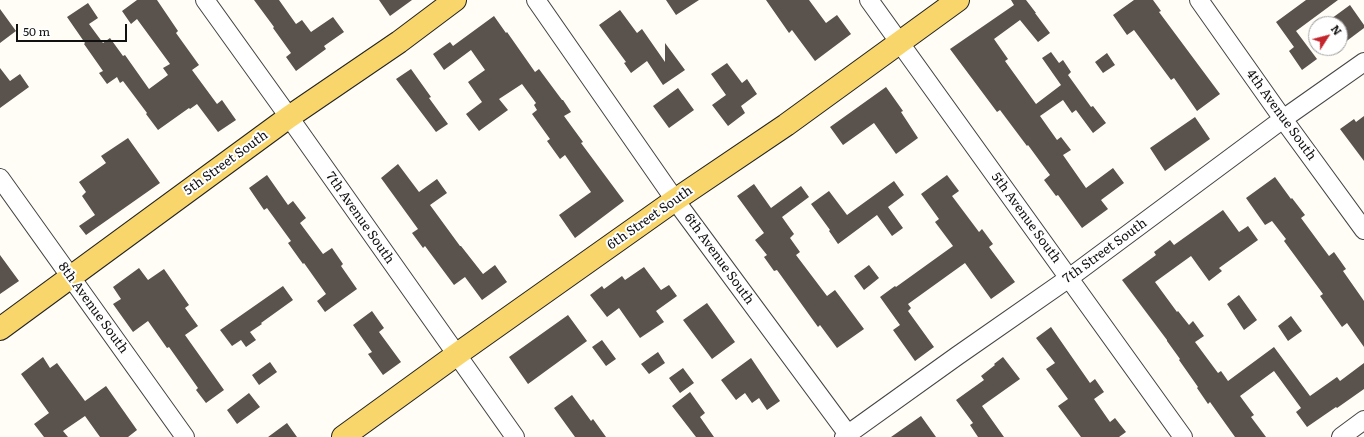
<!DOCTYPE html>
<style>
body{margin:0}
#map{position:relative;width:1364px;height:437px;overflow:hidden;background:#fffdf5;font-family:Literata,serif}
canvas{display:block}
.north{position:absolute;left:1308px;top:16px;width:40px;height:40px;box-sizing:border-box;background:#fff;border:1px solid #a0a0a0;border-radius:50%;rotate:54deg;font-size:11px;font-weight:700;line-height:16px;text-align:center;color:#111}
.north::after{content:'';display:block;margin:auto;width:14px;height:18px;background:#c4262e;clip-path:polygon(50% 0,100% 100%,50% 72%,0 100%)}
.scale{position:absolute;left:16px;top:24px;width:111px;height:18px;box-sizing:border-box;border:2px solid #111;border-top:0;padding-left:5px;font-size:12px;line-height:14px;white-space:nowrap;color:#111;-webkit-text-stroke:3px #fff;paint-order:stroke}
</style>
<div id="map">
<canvas width="1364" height="437"></canvas>
<div class="north">N</div>
<div class="scale">50 m</div>
</div>
<script>
const ctx = document.querySelector('canvas').getContext('2d');
ctx.lineJoin = 'round';
function paint(path, color) {
  ctx.fillStyle = color;
  ctx.fill(path, 'evenodd');
}
function poly(rows) {
  const path = new Path2D();
  for (const r of rows) {
    path.moveTo(r[0], r[1]);
    for (let i = 2; i < r.length; i += 2) path.lineTo(r[i], r[i + 1]);
  }
  return path;
}
function trace(path, color, width, dash) {
  ctx.strokeStyle = color;
  ctx.lineWidth = width;
  ctx.lineCap = dash ? 'butt' : 'round';
  ctx.setLineDash(dash || []);
  ctx.stroke(path);
}
function label(font, color, halo, rows, align = 'center') {
  ctx.font = font + ' Literata,serif';
  ctx.lineWidth = 4;
  ctx.setLineDash([]);
  ctx.textBaseline = 'middle';
  ctx.strokeStyle = halo;
  ctx.fillStyle = color;
  for (const [text, x, y, turn = 0] of rows) {
    ctx.save();
    ctx.translate(x, y);
    ctx.rotate((+turn || 0) * Math.PI / 180);
    ctx.textAlign = isNaN(turn) ? turn : align;
    if (halo) ctx.strokeText(text, 0, 0);
    ctx.fillText(text, 0, 0);
    ctx.restore();
  }
}
paint(poly([
 [137,0,157,0,178,31,176,33,199,65,192,70,217,104,222,100,236,120,218,132,197,104,190,109,189,108,158,130,146,114,147,113,123,81,120,83,117,77,107,84,99,73,103,71,84,44,85,43,67,17,88,3,98,18,89,24,103,43,110,38,123,56,125,55,149,89,168,75,163,68,170,64,137,19,131,24,122,11],
 [254,0,279,0,296,24,302,20,311,32,333,17,344,32,324,46,326,49,296,71,286,57,291,53,273,28,274,27],
 [379,0,412,0,390,16],
 [666,0,699,0,676,15],
 [766,0,809,0,826,23,837,15,851,34,815,61,792,30,789,33],
 [1011,0,1026,0,1036,13,1035,13,1050,33,1038,42,1020,20,994,39,1008,59,1005,61,1036,104,1061,85,1042,58,1051,52,1059,63,1063,60,1071,72,1068,75,1091,107,1093,106,1106,123,1093,133,1076,110,1072,113,1063,100,1040,116,1057,140,1061,137,1071,150,1063,155,1086,188,1113,168,1124,183,1101,200,1108,209,1082,228,1058,195,1056,196,1044,180,1050,175,1028,145,1027,146,1000,110,997,112,950,49,1014,5],
 [1134,0,1153,0,1161,11,1159,12,1220,94,1197,111,1174,78,1171,80,1134,30,1127,35,1113,15],
 [1306,0,1338,0,1296,31,1317,59,1302,70,1289,51,1294,47,1276,22],
 [1350,5,1364,25,1364,28,1340,46,1340,24,1324,24],
 [0,9,16,31,0,43],
 [620,10,637,33,642,29,665,62,665,43,685,70,663,85,647,61,631,73,624,63,626,62,599,25],
 [494,16,506,33,507,32,535,72,539,69,562,100,563,100,571,112,564,116,583,142,581,143,624,201,575,238,559,215,591,192,565,155,560,159,547,141,550,139,532,114,537,110,534,105,536,103,522,84,499,99,508,110,479,131,466,114,482,102,468,82,485,70,471,50,444,70,433,54,450,42,453,46],
 [1107,53,1115,65,1103,73,1095,62],
 [727,63,742,83,747,79,757,94,741,106,745,113,728,126,712,105,726,95,711,74],
 [0,68,10,81,20,74,29,87,0,108],
 [411,69,431,97,429,98,448,124,436,132,396,79],
 [886,87,903,111,901,112,918,138,896,154,874,123,843,145,830,127],
 [678,88,694,110,669,128,653,106],
 [1364,116,1364,161,1340,129,1354,119,1356,122],
 [1195,117,1210,139,1165,171,1150,148],
 [128,138,160,183,86,235,79,226,95,215,82,196,86,192,79,182,106,163,101,156],
 [398,164,419,192,437,179,447,193,430,205,460,246,461,246,483,274,495,265,507,282,482,300,465,277,454,285,425,246,423,248,412,233,418,229,381,178],
 [267,175,288,205,293,201,306,218,300,223,323,254,332,248,343,264,341,266,357,289,325,312,317,301,326,294,304,263,303,264,288,243,291,241,267,208,264,210,249,188],
 [947,175,959,191,952,196,979,232,982,229,993,244,989,247,1015,282,991,299,965,263,908,304,911,308,908,311,934,347,915,361,893,330,900,325,880,297,895,286,896,287,953,246,935,222,939,219,921,194],
 [1275,177,1291,199,1292,198,1305,215,1301,218,1329,256,1334,252,1346,269,1343,271,1364,301,1364,347,1347,323,1342,327,1320,296,1323,294,1284,241,1286,239,1272,221,1265,225,1246,198],
 [894,181,904,195,888,207,903,228,892,236,877,215,838,244,829,231,830,230,811,204,829,191,847,215],
 [754,184,771,208,801,186,809,197,782,217,794,234,790,238,800,252,796,255,827,296,835,290,864,329,837,348,820,325,818,327,777,270,774,271,764,257,767,255,755,240,764,233,737,196],
 [1223,210,1239,232,1248,226,1258,240,1219,268,1222,271,1209,281,1191,256,1155,282,1177,312,1178,311,1189,325,1193,321,1204,336,1195,342,1218,373,1221,371,1228,381,1274,347,1310,396,1337,377,1340,381,1364,363,1364,389,1337,408,1336,407,1307,427,1296,412,1301,408,1274,371,1240,396,1254,415,1251,417,1266,437,1235,437,1210,402,1208,404,1197,388,1198,387,1179,360,1180,359,1167,341,1167,340,1122,280,1156,255,1154,252,1170,240,1174,245],
 [0,255,19,281,0,294],
 [869,265,879,278,864,290,854,276],
 [644,267,661,290,669,285,677,296,656,311,664,322,640,338,619,308,607,317,590,295,602,286,604,289,622,276,625,280],
 [139,268,148,280,164,269,189,305,185,308,198,326,185,335,224,390,206,403,196,390,198,388,169,347,167,348,148,321,133,332,113,304,121,299,113,287],
 [283,286,293,300,261,323,262,324,250,332,256,340,246,347,241,340,232,346,220,330],
 [1239,295,1257,320,1244,330,1227,304],
 [707,303,735,342,712,359,683,320],
 [372,311,384,328,379,332,401,362,383,375,368,354,372,352,353,325],
 [568,315,587,341,528,384,509,357],
 [1291,316,1302,331,1288,341,1278,326],
 [1051,327,1090,383,1095,379,1104,392,1094,399,1110,422,1115,418,1126,432,1119,437,1081,437,1058,406,1068,399,1046,369,1055,363,1036,338],
 [602,340,616,359,606,366,592,347],
 [658,352,665,363,649,374,641,364],
 [43,357,50,368,57,363,85,401,106,386,137,430,128,437,100,437,85,416,63,431,68,437,44,437,34,424,49,413,21,374],
 [1003,357,1020,379,982,406,1004,437,978,437,970,425,973,423,956,400,984,380,981,376,995,365,994,364],
 [751,358,780,401,767,410,759,398,752,403,745,393,736,400,721,380],
 [270,362,277,372,259,385,252,375],
 [683,368,694,383,680,393,669,378],
 [690,392,705,413,700,417,714,437,696,437,672,406],
 [249,393,260,407,237,424,227,410],
 [572,395,591,421,593,419,606,437,575,437,554,408],
 [921,416,936,437,891,437],
 [287,423,297,437,268,437]
]), '#5a524d');
const minor = poly([
 [205,0,289,117,515,437],
 [536,0,675,200,850,437],
 [869,0,1183,437],
 [1199,0,1283,119,1364,230],
 [0,178,185,437],
 [844,437,957,356,1069,278,1283,119,1364,62],
 [1341,437,1364,420]
]);
const major = poly([
 [0,329,289,117,399,42,455,0],
 [343,437,456,355,675,200,786,125,958,0]
]);
trace(minor, '#444', 20);
trace(major, '#222', 24);
trace(minor, '#fff', 18);
trace(major, '#f9d66b', 22);
label('13px', '#111', '#fff', [
 ["4th Avenue South",1281,115,54],
 ["5th Street South",226,163,-36],
 ["7th Avenue South",360,218,55],
 ["6th Street South",650,218,-35],
 ["5th Avenue South",1026,218,54],
 ["7th Street South",1105,251,-36],
 ["6th Avenue South",719,259,54],
 ["8th Avenue South",93,308,54]
]);
</script>
